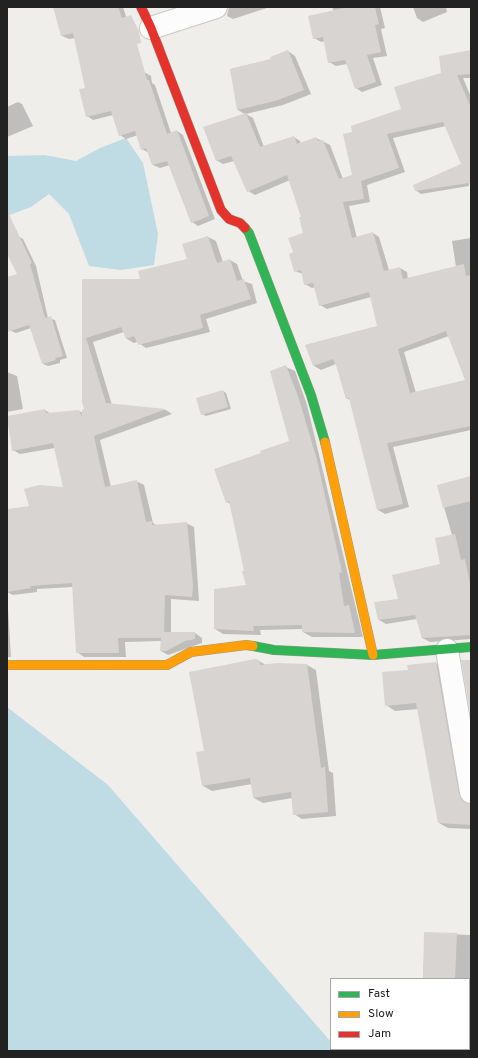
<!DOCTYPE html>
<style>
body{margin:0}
#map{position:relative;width:478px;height:1058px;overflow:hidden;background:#f0eeeb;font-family:Overpass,sans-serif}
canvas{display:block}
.frame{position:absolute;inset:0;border:8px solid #222;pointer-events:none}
.legend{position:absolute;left:330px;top:978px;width:140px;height:72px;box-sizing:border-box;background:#fff;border:1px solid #a7a7a7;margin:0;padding:5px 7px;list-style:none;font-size:12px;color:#222}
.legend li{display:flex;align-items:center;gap:8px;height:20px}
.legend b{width:20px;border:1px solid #a7a7a7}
</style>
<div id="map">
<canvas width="478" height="1058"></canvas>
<div class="frame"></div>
<ul class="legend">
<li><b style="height:5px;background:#30b455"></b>Fast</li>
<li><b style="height:5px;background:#ff9f0a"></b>Slow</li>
<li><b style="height:5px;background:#e5322d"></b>Jam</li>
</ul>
</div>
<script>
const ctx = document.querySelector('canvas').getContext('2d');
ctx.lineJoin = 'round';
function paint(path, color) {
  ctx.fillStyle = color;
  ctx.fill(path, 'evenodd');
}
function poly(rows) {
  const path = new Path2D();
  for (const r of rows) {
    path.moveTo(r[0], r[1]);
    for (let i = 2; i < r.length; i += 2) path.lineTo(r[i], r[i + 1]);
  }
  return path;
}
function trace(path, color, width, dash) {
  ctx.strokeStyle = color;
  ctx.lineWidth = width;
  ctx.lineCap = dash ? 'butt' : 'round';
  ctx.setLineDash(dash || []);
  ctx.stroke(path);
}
paint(poly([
 [126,138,143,163,158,234,154,265,121,270,89,266,69,214,49,194,31,207,7,216,7,156,45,155,76,161,100,148],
 [7,707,108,785,331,1042,331,1049,335,1049,336,1051,7,1051]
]), '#bfdbe3');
paint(poly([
 [54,7,123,7,144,72,151,76,152,83,155,85,171,133,177,131,183,135,215,219,198,226,192,222,170,165,160,168,153,165,149,153,142,149,138,135,126,139,120,135,113,115,93,120,87,116,86,88,75,38,69,39,62,36],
 [229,7,270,7,233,19,227,16],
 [332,7,380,7,385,28,381,29,387,56,373,58,382,85,362,92,356,88,347,64,336,66,329,62,325,41,321,42,314,38,334,11],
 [413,7,446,7,447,12,423,22,417,18],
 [288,51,295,56,311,94,283,105,246,114,253,118,264,147,294,137,300,141,301,144,316,138,330,145,343,179,353,176,354,133,402,110,471,52,471,78,463,78,471,97,471,179,468,177,469,186,421,194,415,190,463,167,446,126,393,138,405,172,367,185,370,202,349,206,357,238,373,233,379,237,389,270,400,268,407,272,408,279,456,267,452,241,471,238,471,430,393,447,409,507,385,514,378,510,350,400,346,398,336,364,321,370,314,366,306,345,378,326,371,297,327,309,320,305,315,287,312,288,305,284,303,274,295,271,294,253,304,234,302,217,290,180,255,195,248,191,234,161,223,164,216,160,246,115,238,110,231,69,272,59],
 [449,336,470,380,416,393,404,352],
 [18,102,22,104,33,126,7,137,7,107],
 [18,236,23,239,36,266,48,318,55,320,67,358,60,360,60,363,48,366,43,364,31,328,16,333,11,331,7,319,7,278,18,275,7,251,7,241],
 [208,237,216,241,223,262,230,260,237,264,243,281,252,284,257,303,206,319,210,332,146,348,137,342,134,343,127,339,124,332,93,342,112,405,166,410,172,414,100,440,111,487,136,481,144,485,153,523,157,526,186,523,194,527,199,601,171,599,171,633,195,633,202,638,202,643,168,655,161,651,161,641,125,642,126,657,84,657,77,652,73,587,37,589,37,592,13,595,7,592,11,657,7,657,7,510,31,507,65,488,55,448,20,454,13,450,7,417,45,410,51,414,79,411,83,413,85,410,83,280,142,280,188,259,184,245],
 [286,367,295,371,307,405,363,637,312,637,303,632,303,629,260,630,261,635,223,634,215,629,247,586,246,572,230,504,227,502,262,454,290,442],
 [7,372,17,376,23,409,7,412],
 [223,391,226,393,231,409,206,416,202,414],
 [471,477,471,639,430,642,422,638,417,619,386,624,379,620,399,600,442,565,452,535,438,486],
 [259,661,266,665,307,665,316,670,329,771,333,773,336,816,302,819,294,814,292,798,263,803,254,798,252,784,212,791,203,786,206,752],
 [436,663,446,669,468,800,471,806,471,829,448,828,439,823,418,709,395,711,386,705,409,671],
 [470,884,471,884,471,1006,469,1006,469,979,423,979,425,933,470,935]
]), '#0003');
paint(poly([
 [53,7,118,7,122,18,131,15,139,31,141,43,137,44,147,80,149,80,167,134,177,130,209,216,191,223,167,161,152,165,146,148,141,150,135,131,119,136,111,111,86,117,79,89,85,88,73,33,61,36],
 [348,7,375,7,379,24,375,25,381,52,367,55,376,82,355,89,345,60,328,63,323,37,313,39,308,16],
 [288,50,304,90,275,101,237,110,230,69,271,59,270,57],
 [471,50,471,74,457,75,471,108,471,187,469,183,415,191,413,185,461,164,443,122,387,134,399,168,361,181,364,199,343,202,352,238,373,232,384,271,400,267,403,279,464,264,466,276,471,275,471,426,387,443,403,504,377,510,349,398,346,399,337,368,333,359,313,366,305,345,377,326,369,292,319,306,313,283,304,285,301,270,294,272,289,254,293,252,288,238,303,233,299,217,301,217,287,175,247,192,231,156,216,161,203,127,246,113,260,147,294,136,297,144,316,137,318,141,323,140,339,179,352,175,343,134,352,132,351,126,401,109,394,87,441,73,439,56],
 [446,331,465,380,410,393,398,349],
 [7,210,32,263,30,264,45,318,51,316,63,356,55,358,56,360,42,364,29,325,7,332,7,277,17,274,7,254],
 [208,236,217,263,230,259,237,281,244,279,251,299,200,315,203,328,138,345,134,336,126,339,121,327,86,338,106,403,166,409,94,436,105,487,137,480,146,522,152,521,152,525,187,522,193,585,192,597,165,595,164,632,195,632,195,639,185,641,166,651,160,651,161,638,118,638,119,653,76,653,72,583,30,586,31,588,7,592,7,509,29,506,24,489,39,485,63,487,53,443,12,451,7,416,45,409,46,413,79,410,82,417,82,410,84,409,82,402,82,279,140,279,138,271,187,259,182,244],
 [286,365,299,399,317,460,342,572,339,573,344,606,349,605,355,633,302,632,302,625,253,626,254,631,214,629,214,589,246,585,242,571,244,571,229,501,226,503,214,469,261,453,260,451,289,441,270,371],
 [223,390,228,407,201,415,196,398],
 [471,476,471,501,443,508,437,485],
 [455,534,461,560,465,559,471,589,471,635,422,638,415,615,378,620,374,602,398,599,392,575,440,564,435,538],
 [255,659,259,660,260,665,277,663,307,664,321,768,325,767,328,812,293,815,291,792,253,798,250,778,202,786,196,752,204,751,189,672],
 [461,660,471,660,471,717],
 [436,662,459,794,462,800,470,804,471,825,438,823,416,703,385,706,382,672,408,670,407,665],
 [424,932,457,933,455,979,423,979]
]), '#d7d4d2');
const street = poly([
 [151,28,216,7],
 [447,650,471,792]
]);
const fast = poly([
 [245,228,249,233,311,395,325,442],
 [253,646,274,650,373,655,471,647]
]);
const slow = poly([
 [325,442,373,655],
 [7,665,167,665,191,652,246,645,253,646]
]);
const jam = poly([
 [141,7,151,28,221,210,229,219,240,223,245,228]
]);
trace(street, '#c9c8c7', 24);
trace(fast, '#999a82', 10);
trace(slow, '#999a82', 10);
trace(jam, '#999a82', 10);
trace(street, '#fdfcfc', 22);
trace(fast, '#30b455', 9);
trace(slow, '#ff9f0a', 9);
trace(jam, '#e5322d', 9);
</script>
